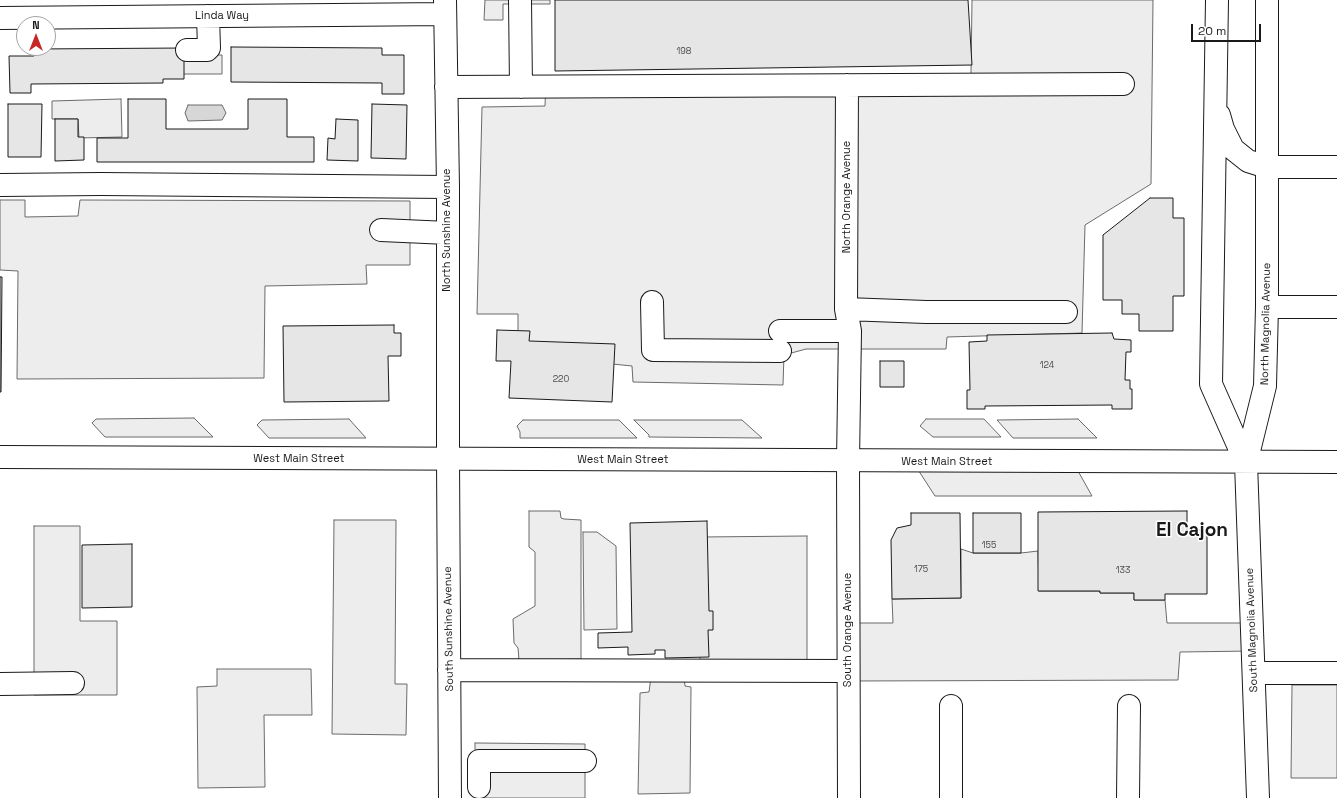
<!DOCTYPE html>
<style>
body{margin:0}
#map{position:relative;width:1337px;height:798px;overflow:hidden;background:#fff;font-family:"Space Grotesk",sans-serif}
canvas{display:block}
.north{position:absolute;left:16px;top:16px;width:40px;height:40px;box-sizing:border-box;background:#fff;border:1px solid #a3a3a3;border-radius:50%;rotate:0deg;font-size:11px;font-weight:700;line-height:16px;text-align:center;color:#1a1a1a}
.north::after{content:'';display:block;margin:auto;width:14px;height:18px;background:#c62828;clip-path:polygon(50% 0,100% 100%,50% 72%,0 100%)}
.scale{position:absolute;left:1191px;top:24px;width:70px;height:18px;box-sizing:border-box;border:2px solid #1a1a1a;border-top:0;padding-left:5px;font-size:12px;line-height:14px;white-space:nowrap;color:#1a1a1a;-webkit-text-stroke:3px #fff;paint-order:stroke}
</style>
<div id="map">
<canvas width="1337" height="798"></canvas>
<div class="north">N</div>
<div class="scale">20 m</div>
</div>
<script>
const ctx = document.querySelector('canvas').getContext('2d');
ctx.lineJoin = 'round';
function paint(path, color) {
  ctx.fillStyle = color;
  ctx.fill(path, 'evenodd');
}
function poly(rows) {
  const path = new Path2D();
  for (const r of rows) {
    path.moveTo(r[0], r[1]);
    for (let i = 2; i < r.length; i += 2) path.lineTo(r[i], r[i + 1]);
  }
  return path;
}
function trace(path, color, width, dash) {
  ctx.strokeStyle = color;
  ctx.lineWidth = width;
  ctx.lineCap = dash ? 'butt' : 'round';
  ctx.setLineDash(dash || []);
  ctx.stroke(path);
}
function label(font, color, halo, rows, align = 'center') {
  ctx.font = font + ' "Space Grotesk",sans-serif';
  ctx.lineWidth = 3;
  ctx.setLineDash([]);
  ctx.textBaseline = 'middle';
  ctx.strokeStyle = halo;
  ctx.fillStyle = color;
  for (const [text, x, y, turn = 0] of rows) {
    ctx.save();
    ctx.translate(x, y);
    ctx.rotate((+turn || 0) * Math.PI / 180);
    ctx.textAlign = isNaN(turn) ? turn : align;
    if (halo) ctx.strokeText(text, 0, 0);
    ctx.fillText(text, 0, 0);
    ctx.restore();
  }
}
const built = poly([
 [485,0,550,0,550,4,503,4,503,20,484,20,485,0],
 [972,0,1153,0,1151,184,1085,225,1082,333,947,337,946,349,806,349,784,355,783,385,633,382,632,366,603,363,518,343,518,314,477,314,482,107,545,106,546,78,971,74,972,0],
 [178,55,222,55,222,74,178,74,178,55],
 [121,99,122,137,79,138,78,119,52,119,52,101,121,99],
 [0,200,25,200,25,217,78,216,80,200,410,201,410,265,366,265,367,284,265,286,264,378,17,379,18,271,0,270,0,200],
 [194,418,213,437,105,437,92,423,96,419,194,418],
 [349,419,366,438,269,438,257,425,262,420,349,419],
 [926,419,984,419,1001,437,933,437,920,426,926,419],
 [1078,419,1097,438,1013,438,997,420,1078,419],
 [523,420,619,420,637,438,520,438,520,432,517,426,523,420],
 [634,420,742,420,762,438,649,437,649,435,634,420],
 [913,462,1073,462,1092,496,935,496,913,462],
 [529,511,560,511,561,518,564,519,581,520,581,659,519,660,518,648,514,643,513,619,535,606,535,552,529,547,529,511],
 [334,520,396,520,395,684,407,684,406,735,332,734,334,520],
 [34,526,80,526,80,621,117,621,117,695,34,695,34,526],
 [583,532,597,532,616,546,617,629,584,630,583,532],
 [807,536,807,661,700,661,700,537,807,536],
 [961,549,973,553,1021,553,1038,551,1039,591,1100,591,1100,593,1134,593,1134,600,1165,600,1167,623,1252,623,1253,651,1180,652,1178,680,849,681,848,623,893,623,892,599,961,598,961,549],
 [217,669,311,669,312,715,264,715,265,787,198,788,197,687,217,686,217,669],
 [651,677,684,677,685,686,691,687,690,793,638,794,640,693,649,692,651,677],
 [1292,685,1337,685,1337,778,1291,778,1292,685],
 [475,743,585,744,585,798,475,798,475,743]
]);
paint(built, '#ededed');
trace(built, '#6a6a6a', 1);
const water = poly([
 [188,105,222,105,226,113,222,120,188,121,185,113,188,105]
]);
paint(water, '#d7d7d7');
trace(water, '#6a6a6a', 1);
const building = poly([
 [555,0,968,0,972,65,555,71,555,0],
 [231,47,382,48,382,55,404,55,404,94,382,94,382,83,231,82,231,47],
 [184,48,184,79,163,79,163,83,31,84,31,93,10,93,9,56,34,56,34,49,184,48],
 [128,99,166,99,166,129,248,129,248,99,287,99,287,137,314,137,314,162,97,162,97,138,128,138,128,99],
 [8,104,42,104,41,157,8,157,8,104],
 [372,104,407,105,406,159,371,158,372,104],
 [55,119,78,119,78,137,84,137,84,160,55,161,55,119],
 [336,119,358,120,358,161,327,160,328,138,335,139,336,119],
 [1150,198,1173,198,1173,218,1184,218,1184,296,1173,296,1173,331,1139,331,1139,314,1122,314,1122,300,1103,300,1103,235,1150,198],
 [0,277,2,277,1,392,0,392,0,277],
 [394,325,394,333,401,333,401,356,388,356,389,401,284,402,283,326,394,325],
 [497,330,530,331,529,341,615,344,612,402,509,398,511,361,496,361,497,330],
 [1112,333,1114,339,1131,340,1131,352,1126,352,1125,380,1130,380,1130,389,1132,389,1132,409,1112,409,1112,405,985,406,985,409,967,409,967,390,970,390,969,342,987,341,987,335,1112,333],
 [880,361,904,361,904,387,880,387,880,361],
 [1187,511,1187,530,1207,530,1207,594,1165,594,1165,600,1134,600,1134,593,1100,593,1100,591,1038,591,1038,512,1187,511],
 [911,513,960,513,961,598,892,599,891,540,897,528,911,525,911,513],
 [973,513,1021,513,1021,553,973,553,973,513],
 [707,521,709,611,713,611,713,630,708,630,709,657,665,658,665,650,655,650,655,654,628,655,628,647,598,648,598,633,632,632,630,523,707,521],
 [132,544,132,607,82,608,82,545,132,544]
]);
paint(building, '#e6e6e6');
trace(building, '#1a1a1a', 1);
const minor = poly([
 [445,0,448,187,448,459,450,798],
 [520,0,521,87],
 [0,18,445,14],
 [187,50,207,50,209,48,208,16],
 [847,85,846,309,850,331,848,461,849,798],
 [446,87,1123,84],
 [1267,167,1337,167],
 [0,185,101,184,448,187],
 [381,230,448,233],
 [652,302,653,350,780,351],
 [1267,307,1337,307],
 [846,309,926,312,1066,312],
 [780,331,850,331],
 [449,670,848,671],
 [1254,673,1337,673],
 [0,684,73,683],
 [951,706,951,798],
 [479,787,479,761,585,761],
 [1128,798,1129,706]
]);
const major = poly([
 [1217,0,1211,384,1246,463],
 [1219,115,1223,129,1233,149,1248,161,1267,167],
 [0,457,1337,462],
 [1258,798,1246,463,1265,386,1267,307,1267,0]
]);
trace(minor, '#1a1a1a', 24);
trace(major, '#1a1a1a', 24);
trace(minor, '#fff', 22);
trace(major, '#fff', 22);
label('9px', '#4d4d4d', null, [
 ["198",684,52],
 ["124",1047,366],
 ["220",561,380],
 ["155",989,546],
 ["175",921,570],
 ["133",1123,571]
]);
label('11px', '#1a1a1a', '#fff', [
 ["Linda Way",222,16],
 ["North Orange Avenue",847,197,-90],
 ["North Sunshine Avenue",447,230,-90],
 ["North Magnolia Avenue",1266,324,-89],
 ["West Main Street",299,459],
 ["West Main Street",623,460],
 ["West Main Street",947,462],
 ["South Sunshine Avenue",449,629,-91],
 ["South Orange Avenue",848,630,-90],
 ["South Magnolia Avenue",1252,630,-92]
]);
label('bold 19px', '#1a1a1a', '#fff', [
 ["El Cajon",1192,531]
]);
</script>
